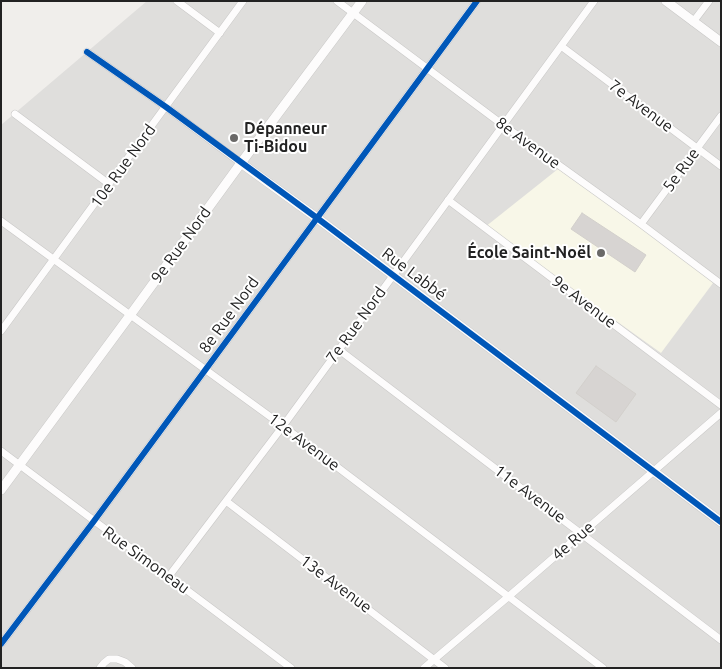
<!DOCTYPE html>
<meta charset="utf-8">
<style>
body{margin:0}
#map{position:relative;width:722px;height:669px;overflow:hidden;background:#f0eeeb;font-family:Ubuntu,sans-serif}
canvas{display:block}
.frame{position:absolute;inset:0;border:2px solid #222;pointer-events:none}
</style>
<div id="map">
<canvas width="722" height="669"></canvas>
<div class="frame"></div>
</div>
<script>
const ctx = document.querySelector('canvas').getContext('2d');
ctx.lineJoin = 'round';
function paint(path, color) {
  ctx.fillStyle = color;
  ctx.fill(path, 'evenodd');
}
function poly(rows) {
  const path = new Path2D();
  for (const r of rows) {
    path.moveTo(r[0], r[1]);
    for (let i = 2; i < r.length; i += 2) path.lineTo(r[i], r[i + 1]);
  }
  return path;
}
function trace(path, color, width, dash) {
  ctx.strokeStyle = color;
  ctx.lineWidth = width;
  ctx.lineCap = dash ? 'butt' : 'round';
  ctx.setLineDash(dash || []);
  ctx.stroke(path);
}
function label(font, color, halo, rows, align = 'center') {
  ctx.font = font + ' Ubuntu,sans-serif';
  ctx.lineWidth = 4;
  ctx.setLineDash([]);
  ctx.textBaseline = 'middle';
  ctx.strokeStyle = halo;
  ctx.fillStyle = color;
  for (const [text, x, y, turn = 0] of rows) {
    ctx.save();
    ctx.translate(x, y);
    ctx.rotate((+turn || 0) * Math.PI / 180);
    ctx.textAlign = isNaN(turn) ? turn : align;
    if (halo) ctx.strokeText(text, 0, 0);
    ctx.fillText(text, 0, 0);
    ctx.restore();
  }
}
paint(poly([
 [147,1,721,1,721,668,1,668,1,125]
]), '#dfdedc');
paint(poly([
 [563,165,716,279,661,353,485,227]
]), '#f8f7e8');
const building = poly([
 [582,213,646,255,635,272,571,229,582,213],
 [596,366,636,394,616,422,576,393,596,366]
]);
paint(building, '#d7d4d2');
trace(building, '#d3d0cc', 1);
const minor = poly([
 [177,1,220,33],
 [337,1,503,125,641,224,721,284],
 [693,22,709,1],
 [561,46,721,166],
 [87,52,166,107,241,163],
 [15,114,109,184],
 [448,200,721,405],
 [1,221,283,426,603,668],
 [641,224,721,116],
 [1,331,243,1],
 [338,349,721,640],
 [1,451,291,668],
 [226,501,445,668],
 [169,576,283,426,594,1],
 [1,644,94,521,477,1],
 [100,668,104,663,109,659,117,659,125,662,132,668],
 [424,668,508,597,721,413]
]);
const tertiary = poly([
 [666,1,721,42],
 [241,163,317,218,721,522],
 [1,490,131,314,241,163,362,1]
]);
trace(minor, '#c9c8c7', 8);
trace(tertiary, '#c9c8c7', 10);
trace(minor, '#fdfcfc', 7);
trace(tertiary, '#fdfcfc', 9);
trace(poly([
 [87,52,166,107,317,218,721,522],
 [1,644,94,521,477,1]
]), '#0057b8', 6);
for (const [x, y, r, color] of [
 [234,138,5,"#6a6968"],
 [601,253,5,"#6a6968"]
]) {
  const dot = new Path2D();
  dot.arc(x, y, r, 0, 2 * Math.PI);
  ctx.fillStyle = color;
  ctx.fill(dot);
  trace(dot, '#fff', 2);
}
label('16px', '#222', '#fff', [
 ["7e Avenue",641,106,37],
 ["8e Avenue",528,143,36],
 ["10e Rue Nord",123,166,-54],
 ["5e Rue",681,170,-54],
 ["9e Rue Nord",181,245,-54],
 ["Rue Labbé",414,274,37],
 ["9e Avenue",584,302,37],
 ["8e Rue Nord",229,315,-54],
 ["7e Rue Nord",356,325,-54],
 ["12e Avenue",304,442,37],
 ["11e Avenue",530,494,37],
 ["4e Rue",573,541,-41],
 ["Rue Simoneau",146,560,36],
 ["13e Avenue",336,584,37]
]);
label('bold 16px', '#222', '#fff', [
 ["Dépanneur",244,129],
 ["Ti-Bidou",244,147],
 ["École Saint-Noël",591,253,"right"]
], 'left');
</script>
